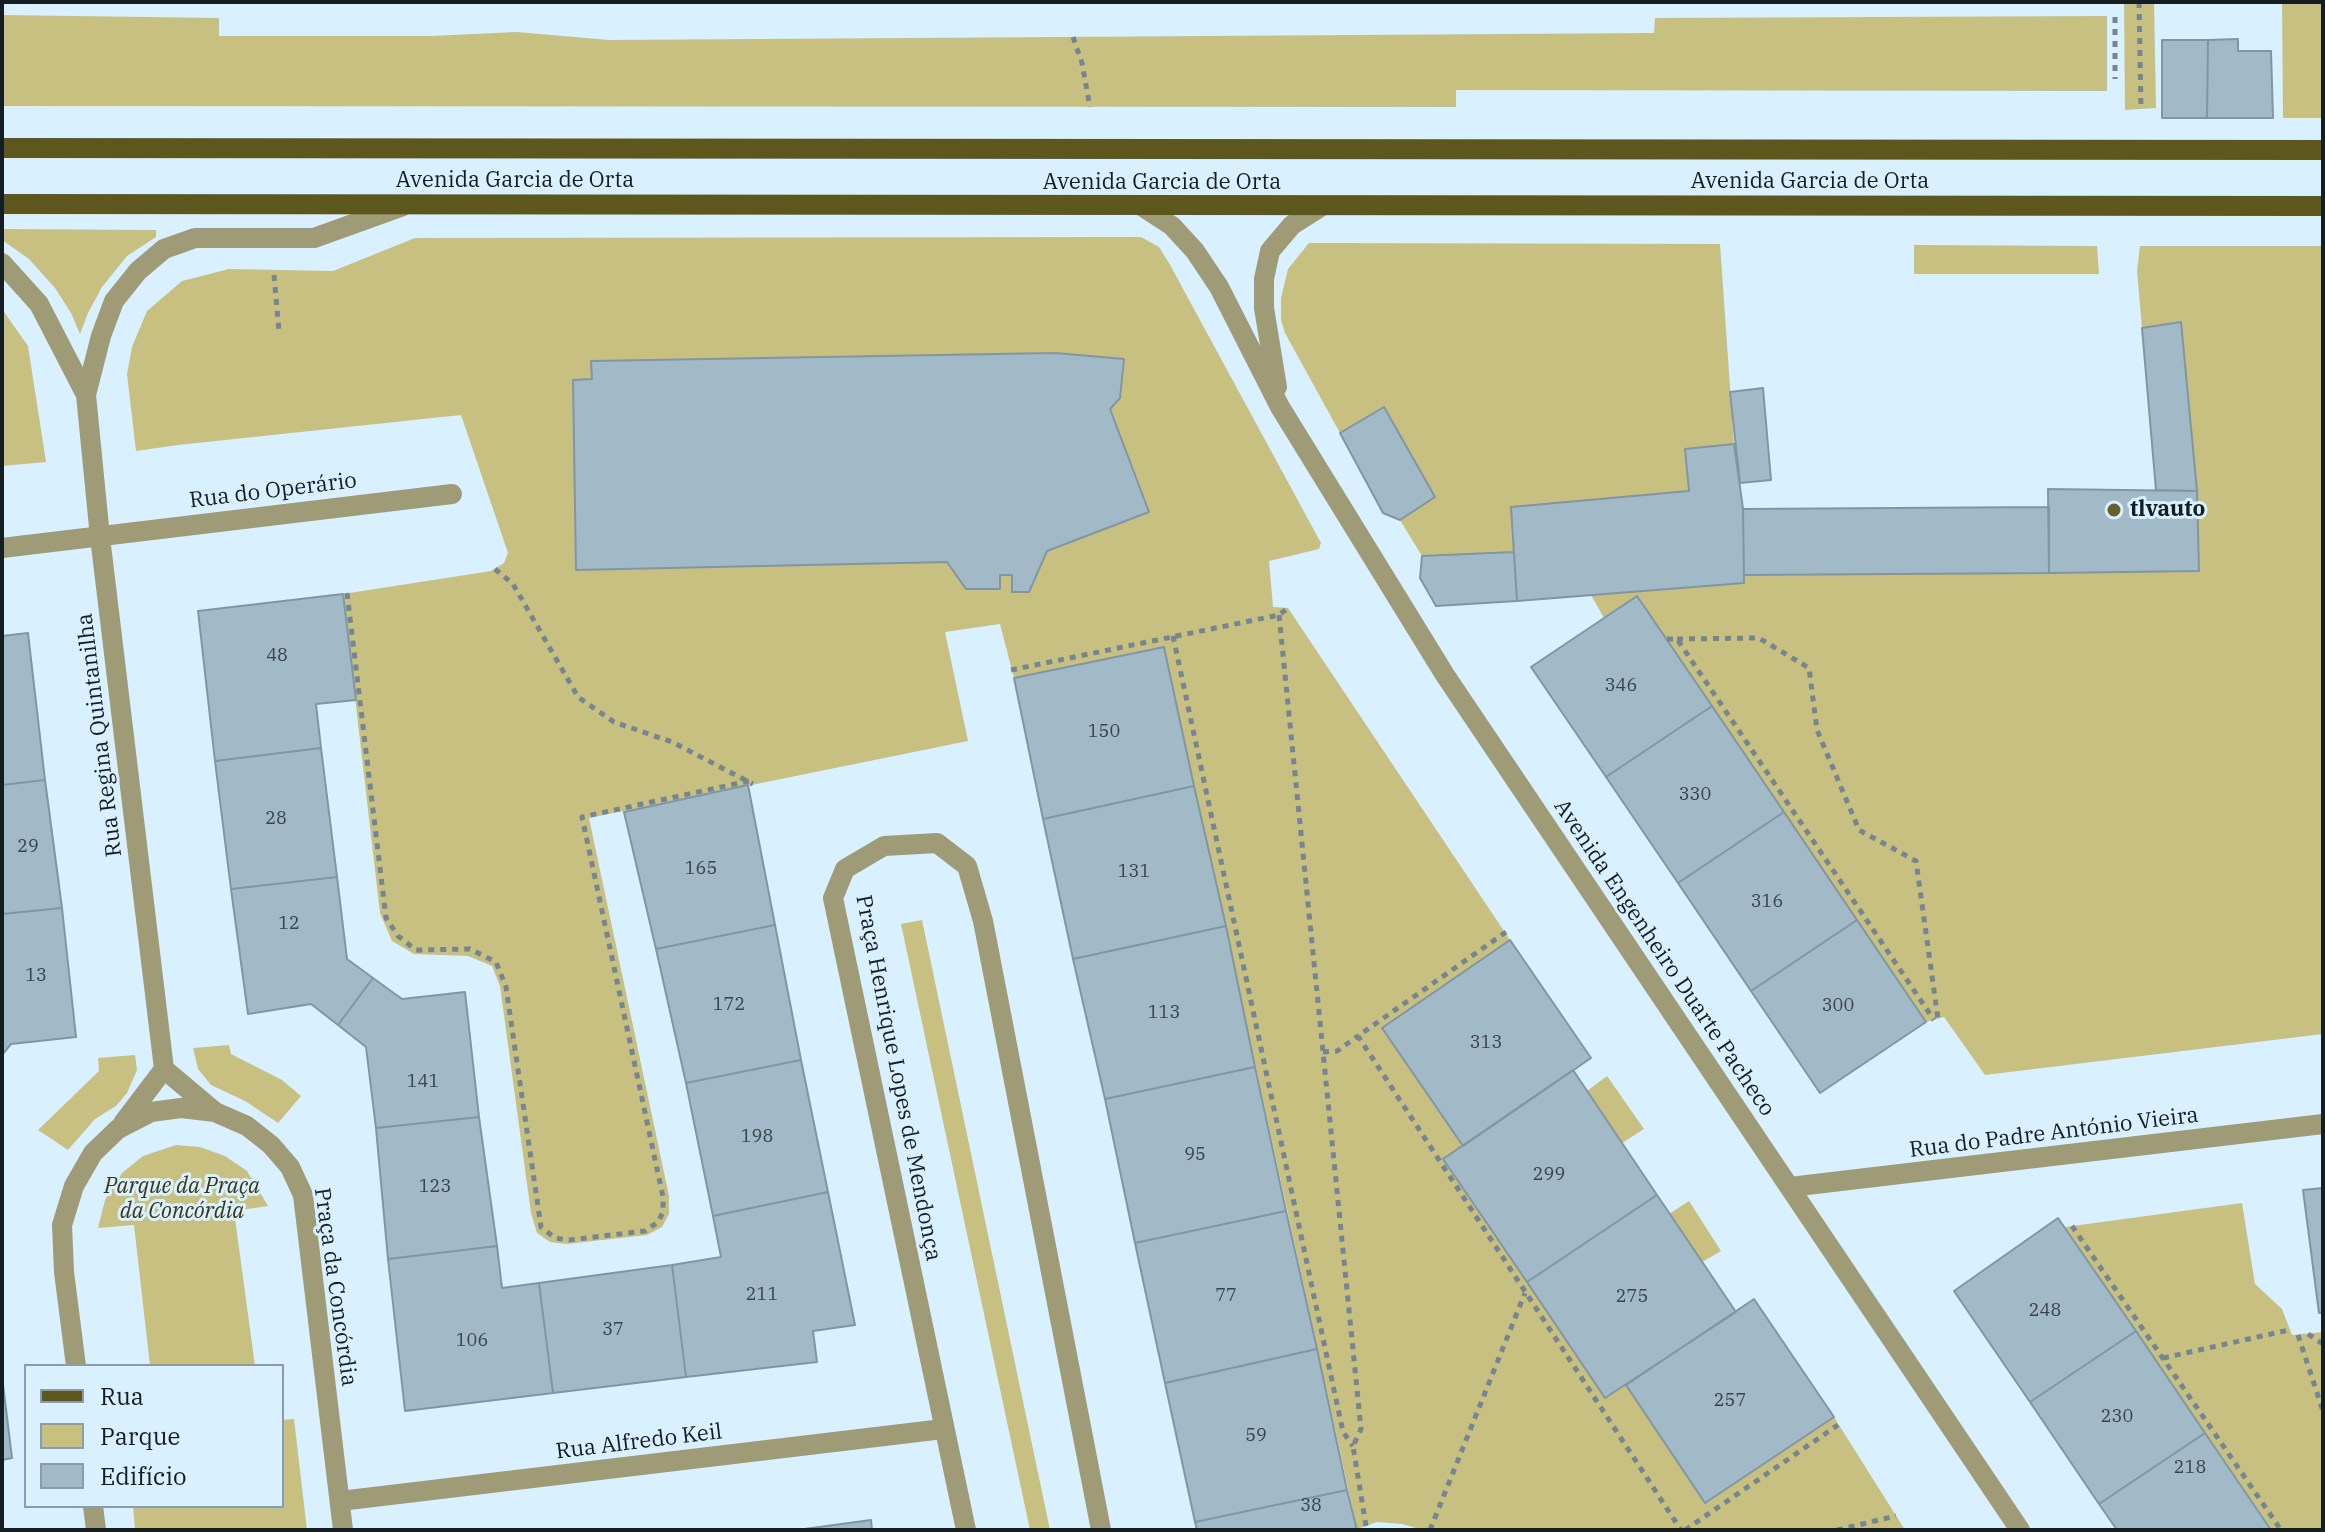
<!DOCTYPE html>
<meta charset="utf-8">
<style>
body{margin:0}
#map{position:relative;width:2325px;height:1532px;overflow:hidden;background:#d8f0ff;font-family:"IBM Plex Serif",serif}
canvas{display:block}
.frame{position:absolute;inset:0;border:4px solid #141d22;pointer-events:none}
.legend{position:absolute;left:24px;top:1364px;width:260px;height:144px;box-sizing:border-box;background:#d8f0ff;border:2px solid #8a9ca7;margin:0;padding:10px 14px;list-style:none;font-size:24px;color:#141d22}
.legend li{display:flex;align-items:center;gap:16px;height:40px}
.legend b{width:40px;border:2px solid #8a9ca7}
</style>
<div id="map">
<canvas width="2325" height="1532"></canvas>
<div class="frame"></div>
<ul class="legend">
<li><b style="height:10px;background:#5e571d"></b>Rua</li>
<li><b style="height:22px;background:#c8c081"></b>Parque</li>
<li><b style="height:22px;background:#a2b9c7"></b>Edifício</li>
</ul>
</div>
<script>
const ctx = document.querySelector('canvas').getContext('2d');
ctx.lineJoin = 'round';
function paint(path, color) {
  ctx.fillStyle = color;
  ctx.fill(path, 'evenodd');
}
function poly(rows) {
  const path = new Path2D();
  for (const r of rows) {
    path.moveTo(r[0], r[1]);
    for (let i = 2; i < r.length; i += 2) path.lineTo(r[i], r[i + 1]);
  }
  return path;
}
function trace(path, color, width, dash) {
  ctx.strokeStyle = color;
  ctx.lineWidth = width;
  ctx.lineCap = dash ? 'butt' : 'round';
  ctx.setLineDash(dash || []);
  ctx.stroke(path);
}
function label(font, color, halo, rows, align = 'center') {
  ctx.font = font + ' "IBM Plex Serif",serif';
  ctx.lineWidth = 6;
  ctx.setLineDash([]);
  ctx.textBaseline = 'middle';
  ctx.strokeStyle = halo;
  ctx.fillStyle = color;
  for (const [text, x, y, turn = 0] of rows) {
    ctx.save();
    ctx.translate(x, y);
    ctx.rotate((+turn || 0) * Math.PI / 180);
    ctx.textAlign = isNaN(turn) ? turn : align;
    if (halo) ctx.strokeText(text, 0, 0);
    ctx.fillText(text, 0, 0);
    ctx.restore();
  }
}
paint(poly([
 [2124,2,2154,2,2156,108,2125,110],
 [2282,2,2323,2,2323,118,2283,118],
 [2,15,219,18,219,36,431,36,517,32,609,40,1654,33,1655,18,2107,16,2107,91,1456,90,1456,107,2,106],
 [2,229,156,230,156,237,127,256,102,287,88,313,80,334,71,313,55,288,29,259,2,240],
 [1141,237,1159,247,1169,263,1321,543,1319,549,1269,561,1273,607,1288,608,1510,940,1382,1028,1463,1146,1527,1282,1605,1398,1626,1385,1705,1503,1834,1417,1905,1530,1423,1530,1402,1524,1377,1522,1357,1529,1164,647,1014,678,1000,624,945,632,968,741,589,818,669,1196,669,1214,662,1227,647,1235,567,1244,550,1242,537,1233,531,1213,500,986,492,966,468,956,414,954,392,941,380,913,343,594,491,571,504,563,508,553,461,415,178,445,136,451,127,374,132,347,147,311,182,281,229,269,333,271,415,238],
 [1055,353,1124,360,1120,398,1110,409,1149,512,1047,551,1028,592,1012,592,1012,575,1000,575,999,589,966,589,947,562,577,570,573,380,592,379,592,361],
 [1309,243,1720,244,1734,444,1685,449,1689,491,1511,508,1514,552,1422,556,1400,520,1383,408,1340,433,1285,333,1281,320,1281,298,1288,269],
 [1914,245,2097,246,2099,274,1914,274],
 [2140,246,2323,246,2323,1034,1985,1075,1944,1017,1926,1022,1637,596,1604,618,1591,595,1743,583,1744,575,2198,571,2197,491,2181,323,2142,328,2137,271],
 [2,309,28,346,46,462,2,466],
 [922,920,1050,1530,1030,1530,901,924],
 [229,1045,231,1054,282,1080,301,1096,278,1123,245,1101,211,1085,198,1069,193,1048],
 [135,1055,137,1070,127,1093,116,1106,95,1119,68,1150,38,1130,99,1071,98,1058],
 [1607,1076,1644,1129,1622,1143,1587,1091],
 [176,1145,200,1147,225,1156,247,1171,268,1206,234,1211,255,1366,150,1366,134,1225,98,1228,105,1200,122,1173,143,1156],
 [1689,1201,1721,1251,1702,1262,1669,1214],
 [2242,1203,2255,1284,2282,1309,2292,1335,2323,1332,2323,1530,2272,1530,2065,1227],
 [294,1419,307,1530,135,1530,133,1506,282,1506,282,1420]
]), '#c8c081');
const building = poly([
 [2238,39,2238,51,2271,51,2273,118,2207,118,2208,40,2238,39],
 [2162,40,2208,40,2207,118,2162,118,2162,40],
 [2181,322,2197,491,2156,490,2142,328,2181,322],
 [1055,353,1124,359,1120,398,1110,409,1149,512,1047,551,1029,592,1012,592,1012,575,1000,575,1000,589,966,589,947,562,576,570,573,380,592,379,591,361,1055,353],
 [1763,388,1771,480,1740,483,1730,392,1763,388],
 [1384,407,1435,497,1400,520,1383,513,1340,433,1384,407],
 [1734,444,1743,509,1744,583,1517,601,1511,507,1689,491,1685,449,1734,444],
 [2048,489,2197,491,2199,571,2049,573,2048,489],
 [2049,507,2049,573,1744,575,1743,509,2049,507],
 [1514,552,1517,601,1436,606,1420,578,1422,556,1514,552],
 [343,594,356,700,316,704,321,748,215,761,198,611,343,594],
 [1637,596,1712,706,1606,777,1531,667,1637,596],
 [28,633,45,780,2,785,2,636,28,633],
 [1164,647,1194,786,1043,819,1014,678,1164,647],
 [1712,706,1784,812,1678,883,1606,777,1712,706],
 [321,748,337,877,231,889,215,761,321,748],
 [45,780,62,908,2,914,2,785,45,780],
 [748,785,775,925,656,949,624,812,748,785],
 [1194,786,1226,926,1073,959,1043,819,1194,786],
 [1784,812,1857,920,1751,991,1678,883,1784,812],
 [337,877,347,959,373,978,338,1025,311,1004,248,1014,231,889,337,877],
 [62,908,76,1037,11,1044,2,1055,2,914,62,908],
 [1857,920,1926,1022,1820,1093,1751,991,1857,920],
 [775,925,801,1060,686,1083,656,949,775,925],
 [1226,926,1255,1067,1105,1099,1073,959,1226,926],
 [1510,940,1591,1058,1463,1146,1382,1028,1510,940],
 [373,978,402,999,465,992,479,1117,376,1128,366,1047,338,1025,373,978],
 [801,1060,828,1192,713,1216,686,1083,801,1060],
 [1255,1067,1286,1211,1135,1243,1105,1099,1255,1067],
 [1573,1070,1657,1195,1527,1282,1443,1159,1573,1070],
 [479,1117,497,1246,388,1259,376,1128,479,1117],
 [2323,1188,2323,1312,2319,1313,2303,1190,2323,1188],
 [828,1192,855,1325,813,1331,817,1362,686,1377,672,1265,721,1257,713,1216,828,1192],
 [1657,1195,1736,1312,1605,1398,1527,1282,1657,1195],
 [1286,1211,1317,1349,1165,1383,1135,1243,1286,1211],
 [2058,1218,2136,1331,2030,1402,1954,1291,2058,1218],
 [497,1246,502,1288,539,1283,553,1393,405,1411,388,1259,497,1246],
 [672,1265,686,1377,553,1393,539,1283,672,1265],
 [1754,1299,1834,1417,1705,1503,1626,1385,1754,1299],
 [2136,1331,2205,1433,2099,1504,2030,1402,2136,1331],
 [1317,1349,1347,1490,1195,1522,1165,1383,1317,1349],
 [2,1376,12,1458,2,1460,2,1376],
 [2205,1433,2271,1530,2117,1530,2099,1504,2205,1433],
 [1347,1490,1357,1530,1197,1530,1195,1522,1347,1490],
 [871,1520,872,1530,797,1530,871,1520]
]);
paint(building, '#a2b9c7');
trace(building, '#8096a3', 2);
trace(poly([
 [2139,2,2141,109],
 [2115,17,2115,79],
 [1073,37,1082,63,1090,107],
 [274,275,279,331],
 [495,569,513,584,578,697,614,722,672,742,753,784],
 [347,593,386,918,398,936,416,950,470,949,496,962,506,987,541,1227,555,1238,569,1240,645,1231,658,1222,663,1212,663,1197,582,817,749,781],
 [1279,615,1361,1429,1353,1446,1366,1526],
 [1173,636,1343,1432,1353,1446],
 [1667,639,1677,639,1934,1020],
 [1677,639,1759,638,1809,668,1817,730,1859,830,1916,861,1938,1019],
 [1011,670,1279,615,1288,608],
 [1506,932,1358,1036,1681,1530],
 [1323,1052,1337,1051,1358,1036],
 [2072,1226,2281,1530],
 [2308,1334,2323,1344],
 [2298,1335,2323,1411],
 [2163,1358,2289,1330],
 [1430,1530,1525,1293],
 [1685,1530,1838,1425],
 [1837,1530,1896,1516]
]), '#758690', 5, [6, 6]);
trace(poly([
 [1143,207,1172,226,1195,251,1219,287,1280,407,1445,675,2020,1530],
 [2,263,39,304,86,395],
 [1277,387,1264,308,1264,279,1270,251,1292,225,1322,206],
 [2,548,452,494],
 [215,1112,164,1069,100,537,86,395,101,336,114,301,138,271,164,249,195,238,314,238,403,206],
 [123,1123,164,1069],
 [1790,1187,2323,1124],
 [76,1366,64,1272,62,1225,74,1186,93,1153,118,1129,151,1112,181,1108,215,1112,247,1126,271,1145,290,1167,303,1195,343,1530],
 [340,1501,943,1429],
 [93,1506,96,1530],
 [966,1530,833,898,845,869,884,846,937,843,967,866,983,921,1101,1530]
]), '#9f9b76', 20);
trace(poly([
 [2,148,2323,150],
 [2,204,2323,206]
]), '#5e571d', 20);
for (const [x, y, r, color] of [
 [2114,510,8,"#66602c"]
]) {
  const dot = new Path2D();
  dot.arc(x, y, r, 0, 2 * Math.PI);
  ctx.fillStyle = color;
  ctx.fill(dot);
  trace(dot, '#d8f0ff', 3);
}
label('18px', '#38444b', null, [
 ["48",277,656],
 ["346",1621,686],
 ["150",1104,732],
 ["330",1695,795],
 ["28",276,819],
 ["29",28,847],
 ["165",701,869],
 ["131",1134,872],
 ["316",1767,902],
 ["12",289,924],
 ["13",36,976],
 ["172",729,1005],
 ["300",1838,1006],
 ["113",1164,1013],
 ["313",1486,1043],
 ["141",423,1082],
 ["198",757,1137],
 ["95",1195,1155],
 ["299",1549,1175],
 ["123",435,1187],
 ["211",762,1295],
 ["77",1226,1296],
 ["275",1632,1297],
 ["248",2045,1311],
 ["37",613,1330],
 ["106",472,1341],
 ["257",1730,1401],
 ["230",2117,1417],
 ["59",1256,1436],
 ["218",2190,1468],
 ["38",1311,1506]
]);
label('22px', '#141d22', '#d8f0ff', [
 ["Avenida Garcia de Orta",515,181],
 ["Avenida Garcia de Orta",1810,182],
 ["Avenida Garcia de Orta",1162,183],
 ["Rua do Operário",273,491,-7],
 ["Rua Regina Quintanilha",100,735,-97],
 ["Avenida Engenheiro Duarte Pacheco",1664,958,56],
 ["Praça Henrique Lopes de Mendonça",898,1078,79],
 ["Rua do Padre António Vieira",2054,1133,-7],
 ["Praça da Concórdia",335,1287,82],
 ["Rua Alfredo Keil",639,1442,-7]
]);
label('bold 22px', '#141d22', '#d8f0ff', [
 ["tlvauto",2130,510]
], 'left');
label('italic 22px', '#3c3710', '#d8f0ff', [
 ["Parque da Praça",182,1187],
 ["da Concórdia",182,1212]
]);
</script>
